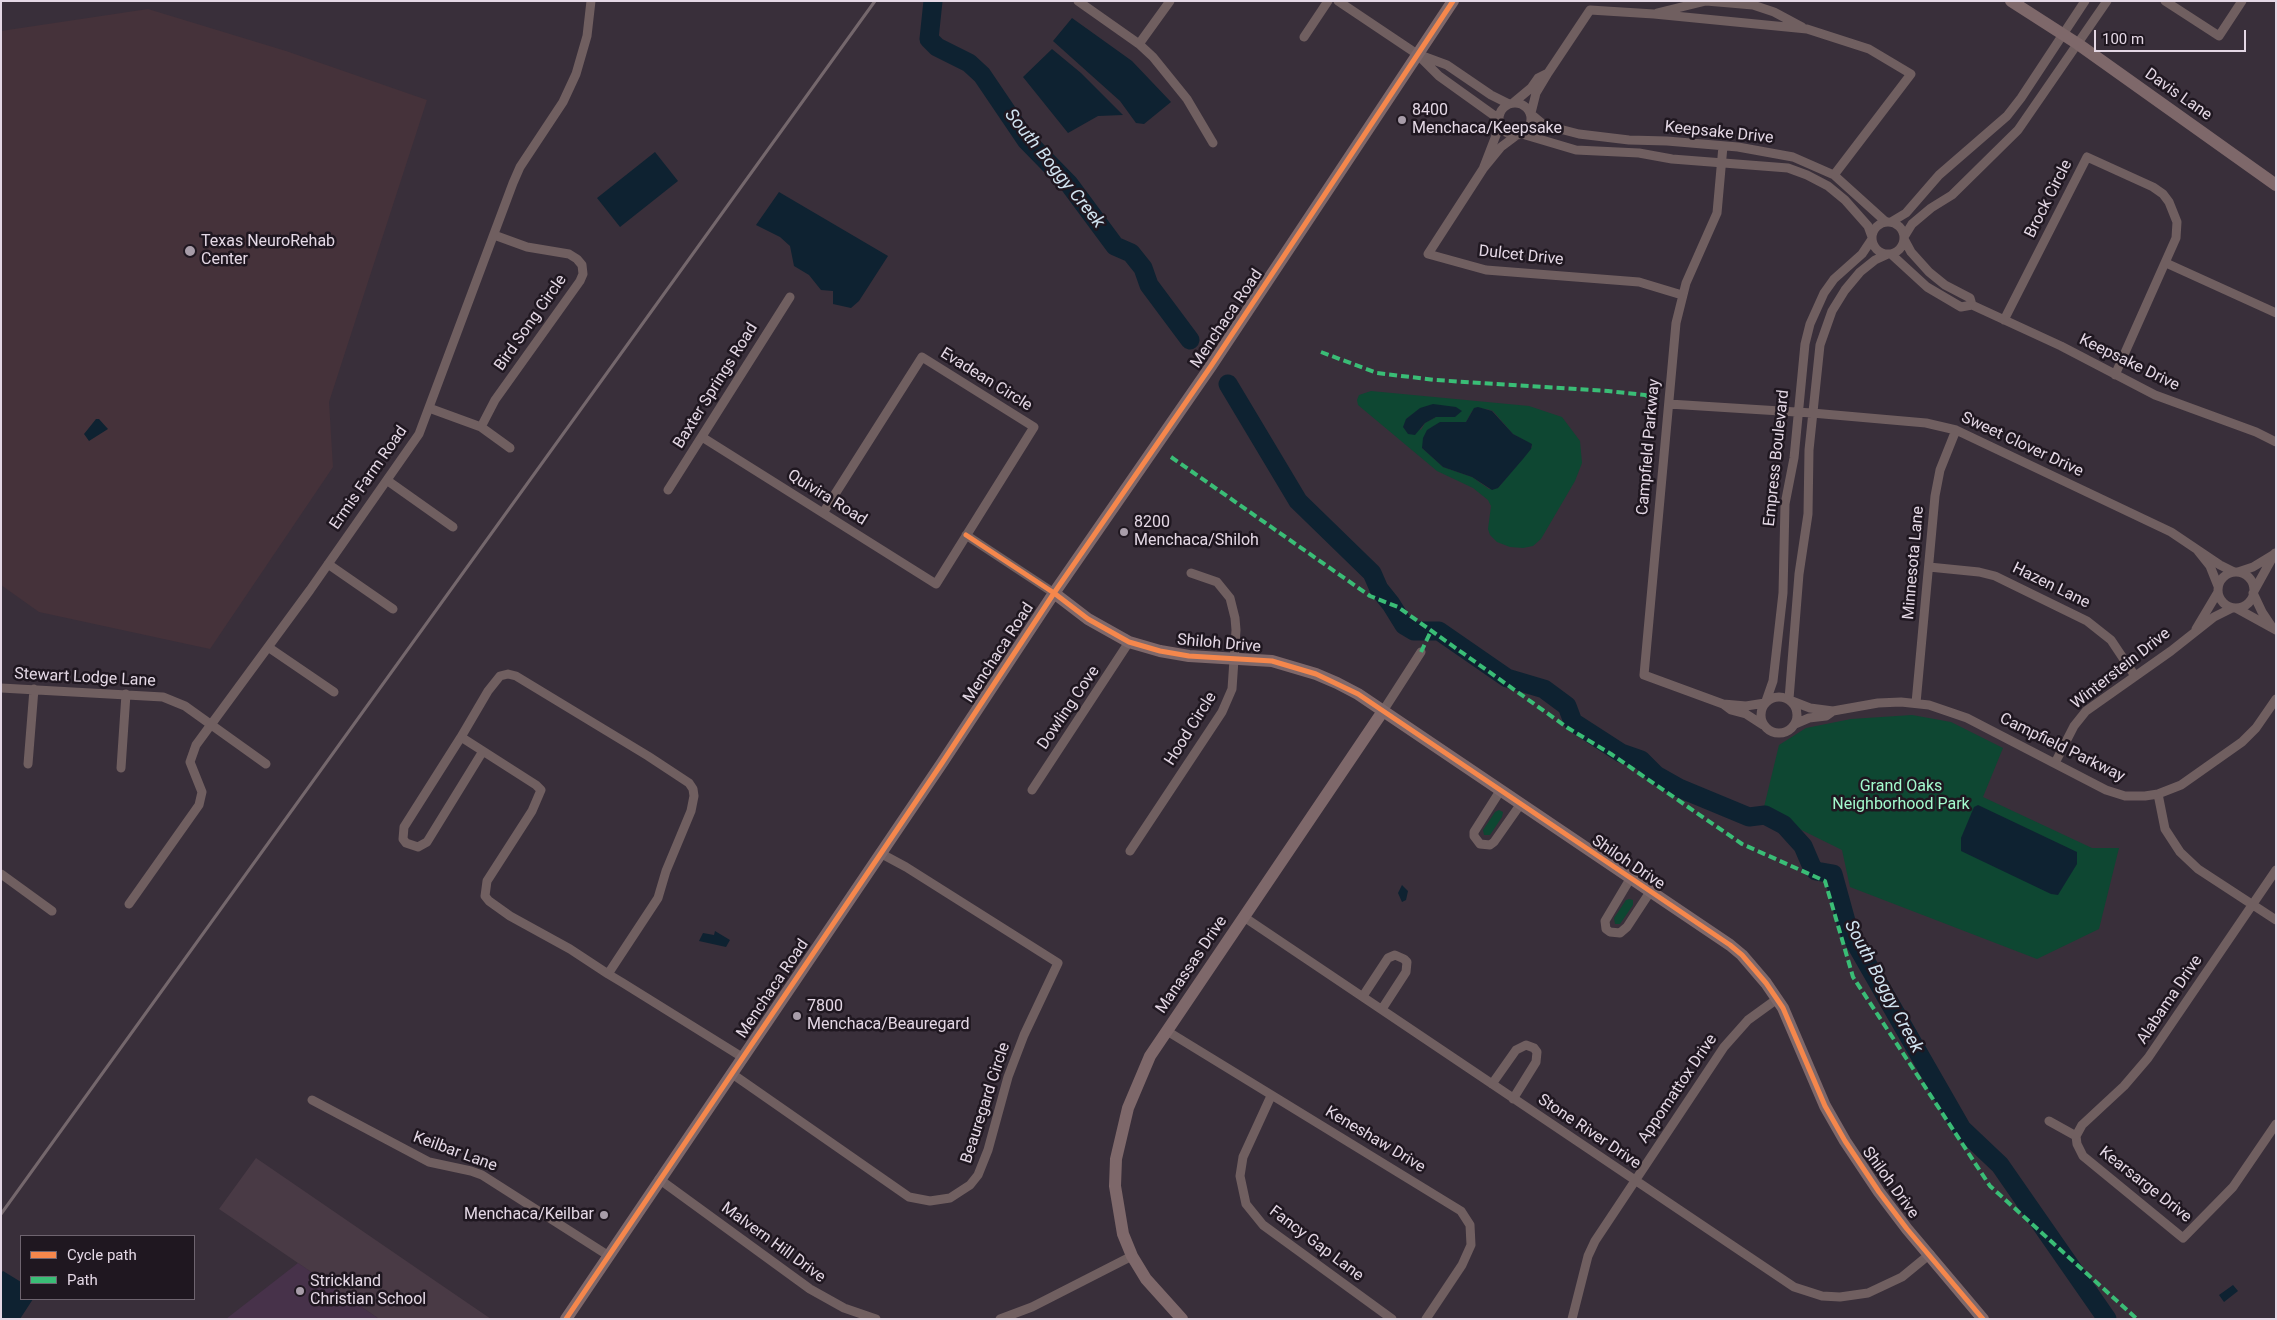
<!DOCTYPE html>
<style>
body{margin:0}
#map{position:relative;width:2277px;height:1320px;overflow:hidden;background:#392f3a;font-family:Roboto,sans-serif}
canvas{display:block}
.frame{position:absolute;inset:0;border:2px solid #e4d8e5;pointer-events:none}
.legend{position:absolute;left:20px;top:1235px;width:175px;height:65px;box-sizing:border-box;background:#1f1720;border:1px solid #6e646f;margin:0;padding:6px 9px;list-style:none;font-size:15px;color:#e4d8e5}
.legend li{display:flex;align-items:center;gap:10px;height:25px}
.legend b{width:25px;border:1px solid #6e646f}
.scale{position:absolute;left:2094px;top:30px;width:152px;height:22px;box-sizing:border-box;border:2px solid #e4d8e5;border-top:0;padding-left:6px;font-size:15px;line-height:18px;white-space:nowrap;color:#e4d8e5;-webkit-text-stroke:4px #1f1720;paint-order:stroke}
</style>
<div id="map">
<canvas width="2277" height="1320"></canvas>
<div class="frame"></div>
<ul class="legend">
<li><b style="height:6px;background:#f5874c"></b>Cycle path</li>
<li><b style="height:6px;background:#3abd76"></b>Path</li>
</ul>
<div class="scale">100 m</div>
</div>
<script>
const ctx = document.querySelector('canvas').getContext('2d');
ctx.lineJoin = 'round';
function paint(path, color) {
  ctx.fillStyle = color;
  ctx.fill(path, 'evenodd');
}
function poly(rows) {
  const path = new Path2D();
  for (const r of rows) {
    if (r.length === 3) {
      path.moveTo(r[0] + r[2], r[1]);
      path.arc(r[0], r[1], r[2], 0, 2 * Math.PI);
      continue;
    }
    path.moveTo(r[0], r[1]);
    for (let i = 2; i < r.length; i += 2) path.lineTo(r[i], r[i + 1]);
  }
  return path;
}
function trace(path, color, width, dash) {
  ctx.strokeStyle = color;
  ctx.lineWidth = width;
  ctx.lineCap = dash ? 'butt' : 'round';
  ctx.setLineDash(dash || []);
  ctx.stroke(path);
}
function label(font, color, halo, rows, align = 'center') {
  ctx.font = font + ' Roboto,sans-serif';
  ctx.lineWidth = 5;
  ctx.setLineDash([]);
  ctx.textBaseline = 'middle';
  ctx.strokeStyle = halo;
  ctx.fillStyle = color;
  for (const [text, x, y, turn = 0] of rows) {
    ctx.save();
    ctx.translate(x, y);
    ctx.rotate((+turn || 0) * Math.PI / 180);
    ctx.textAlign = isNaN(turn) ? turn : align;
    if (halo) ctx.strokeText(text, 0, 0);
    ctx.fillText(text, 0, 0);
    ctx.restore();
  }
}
paint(poly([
 [256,1158,431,1278,491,1319,379,1319,298,1263,219,1209]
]), '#493a45');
paint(poly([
 [298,1263,379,1319,226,1319]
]), '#47324a');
paint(poly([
 [148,9,286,51,427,100,329,402,333,467,210,649,39,612,1,585,1,31]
]), '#45323a');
paint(poly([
 [1371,391,1529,406,1562,417,1580,441,1582,463,1575,481,1541,539,1533,546,1523,548,1510,547,1497,542,1490,535,1488,529,1491,506,1488,500,1473,488,1437,471,1358,405,1357,400,1359,395],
 [1487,409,1493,411,1513,434,1531,444,1532,447,1498,488,1489,489,1472,477,1443,467,1422,448,1456,423,1466,422,1472,411],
 [1413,414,1455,417,1436,417,1425,423,1421,430,1406,419],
 [1912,715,1951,722,2003,748,1983,797,2092,848,2119,848,2099,929,2037,959,1850,887,1842,850,1763,811,1779,745,1806,728,1851,719],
 [1499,810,1503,812,1502,817,1490,835,1484,835,1483,830,1495,812],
 [1629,899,1633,900,1633,905,1620,924,1615,924,1614,918,1626,900]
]), '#0e4732');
paint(poly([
 [1072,18,1132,61,1171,102,1144,124,1136,123,1120,101,1053,41],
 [1052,49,1081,73,1123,115,1098,116,1068,133,1023,77],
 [655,152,678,181,620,227,597,198],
 [779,192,888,256,859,301,851,308,833,304,833,291,821,290,809,275,794,266,790,246,780,237,756,225],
 [1433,404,1456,407,1462,411,1455,417,1436,417,1425,423,1415,435,1408,434,1403,427,1406,419,1420,408],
 [1478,407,1492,411,1513,434,1532,444,1531,449,1523,459,1498,488,1492,490,1472,477,1443,467,1422,448,1423,438,1427,430,1435,425,1440,422,1466,422,1474,408],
 [96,419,99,419,108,429,89,441,84,434],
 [1978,805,2077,852,2077,864,2058,895,2051,894,1961,851,1961,838,1974,807],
 [1402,885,1408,891,1406,900,1402,902,1398,893],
 [715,931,730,940,726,947,699,941,703,933,714,935],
 [3,1271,21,1282,21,1299,33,1299,20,1319,1,1319,1,1273],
 [2233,1285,2238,1291,2224,1302,2219,1295]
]), '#0e2231');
trace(poly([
 [933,1,929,39,937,47,969,63,982,75,1026,140,1069,184,1115,246,1131,253,1143,268,1149,285,1190,340],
 [1228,384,1298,501,1372,573,1379,589,1391,604,1404,625,1414,631,1439,631,1507,678,1544,689,1567,706,1573,722,1621,753,1641,760,1656,775,1679,788,1749,817,1765,815,1784,825,1803,846,1812,867,1816,871,1833,874,1849,932,1962,1129,2000,1165,2107,1319]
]), '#0e2231', 19);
trace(poly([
 [1078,1,1139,44,1153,57,1187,99,1213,143],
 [1338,1,1417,54,1439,76,1499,119],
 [2165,1,2219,36,2242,1],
 [1657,13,1706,1,1730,3,1753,5,1774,12,1802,27],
 [1304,37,1328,1],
 [1139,44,1170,1],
 [1420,55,1447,65,1491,95,1509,104],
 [1515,119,16],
 [1513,103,1531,88,1538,78,1548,73],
 [1531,113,1536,93,1548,73,1590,10,1654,14,1807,29,1869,49,1911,74,1834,175],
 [1532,115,1544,125,1579,134,1629,140,1667,141,1738,147,1793,157,1834,175,1886,222],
 [1522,134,1576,150,1639,153,1672,159,1788,168,1807,175,1828,186,1845,200,1868,226,1872,237],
 [1517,135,1501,147,1483,169,1428,254,1486,270,1639,282,1682,295],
 [1723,146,1717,213,1686,283,1676,323,1644,675,1723,704,1731,710,1746,714,1763,725],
 [1483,169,1500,125],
 [1888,238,16],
 [1891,222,1906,213,1939,175,2007,116,2021,98,2085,1],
 [1904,237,1912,224,1931,208,1952,195,2018,130,2107,1],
 [1904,239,1911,252,1929,272,1945,285,1970,298,1972,305],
 [1891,254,1927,287,1961,307,1972,305,2061,346,2155,395,2256,432,2276,442],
 [2166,263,2276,313],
 [2004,320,2087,157,2153,187,2163,194,2169,202,2177,222,2176,238,2115,375],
 [1669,404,1812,413,1926,423,1956,430,2171,532,2220,565,2234,572],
 [429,408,481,427,510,448],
 [481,427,495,400,580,281,583,274,582,265,577,259,569,254,527,247,494,235],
 [702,437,936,584,1034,427,922,357,823,513],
 [388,481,453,527],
 [668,490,790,297],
 [966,535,1054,593],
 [2198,551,2210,566,2218,586],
 [328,564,393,609],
 [1929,567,1979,572,1995,576,2087,621,2111,640,2135,676],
 [2238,572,2253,567,2276,553],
 [2236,590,18],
 [2254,591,2275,553],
 [2253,593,2262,612,2272,627],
 [2236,608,2276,630],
 [2196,629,2218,592],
 [268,647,334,692],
 [1,688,163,697,185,706,266,764],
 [1779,715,18],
 [1789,699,1799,574,1808,514,1809,450,1820,345,1832,311,1845,290,1860,272,1875,260,1888,254],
 [1766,701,1773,681,1783,593,1785,504,1794,458,1805,344,1810,324,1824,293,1834,279,1862,254,1872,239],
 [1792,701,1810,708,1833,711],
 [1916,703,1935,496,1940,470,1956,430],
 [1723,704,1746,706,1765,703],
 [1383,711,1421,652],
 [1795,724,1809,718,1826,716,1833,711,1878,703,1901,702,1929,705,1967,718,2106,790,2125,796,2145,796,2158,794,2181,785,2242,742,2256,728,2276,699],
 [461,737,404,827,403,839,406,843,418,847,427,842,483,751],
 [2055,763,2074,726,2086,711,2171,651,2214,617,2232,608],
 [28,764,34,689],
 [121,768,126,694],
 [1032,790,1129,642],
 [1500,791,1474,832,1474,836,1480,844,1490,845,1494,842,1520,805],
 [2158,794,2165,829,2180,852,2198,869,2276,920],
 [1130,851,1222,712,1232,689,1236,630,1235,618,1230,598,1217,582,1191,573],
 [1,874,52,911],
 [1630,879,1605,921,1606,929,1610,932,1620,933,1627,927,1650,892],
 [129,904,199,805,202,792,190,762,196,745,310,590,419,434,513,183,520,167,563,102,576,74,587,36,591,1],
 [1244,917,1794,1287,1822,1296,1840,1297,1868,1293,1902,1277,1930,1254],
 [608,974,658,898,666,871,691,811,694,796,693,789,689,783,648,756,516,676,508,674,500,676,488,691,461,737,536,785,541,790,532,811,487,881,485,896,489,901,510,916,570,949,608,974,623,983,742,1057],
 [1363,996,1388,958,1395,955,1404,959,1407,962,1406,972,1382,1009],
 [1167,1031,1461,1211,1470,1225,1471,1245,1462,1265,1426,1319],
 [731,1073,909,1197,930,1201,950,1198,970,1185,978,1175,988,1150,1008,1077,1024,1035,1058,963,906,867,880,853],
 [1492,1084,1516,1050,1526,1045,1534,1048,1537,1052,1536,1062,1513,1099],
 [1271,1096,1243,1157,1240,1176,1246,1204,1263,1225,1392,1319],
 [312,1100,429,1162,471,1171,482,1175,609,1256],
 [2049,1121,2076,1136,2077,1144,2083,1156,2183,1238,2233,1187,2276,1124],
 [2076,1136,2082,1125,2124,1086,2148,1058,2276,870],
 [659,1179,810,1289,844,1308,876,1319],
 [1000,1319,1032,1307,1132,1256],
 [1572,1319,1588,1256,1595,1241,1724,1047,1748,1020,1777,999]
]), '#705f60', 9);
trace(poly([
 [2011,1,2078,44,2276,185],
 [1054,593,1088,619,1129,642,1160,651,1189,656,1272,661,1316,674,1337,683,1358,694,1730,945,1742,955,1766,983,1783,1008,1825,1106,1845,1141,1879,1192,1907,1229,1983,1319],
 [566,1319,942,763,1054,593,1211,366,1453,1],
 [1182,1319,1146,1279,1132,1256,1123,1234,1115,1186,1116,1159,1128,1108,1150,1056,1383,711]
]), '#7e686a', 12);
trace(poly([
 [1,1214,875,1]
]), '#74676c', 3);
trace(poly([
 [1321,352,1377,373,1435,380,1608,391,1645,395,1659,402],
 [1171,457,1370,596,1398,607,1568,728,1611,754,1742,844,1825,881,1853,977,1990,1186,2137,1319],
 [1421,652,1431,631]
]), '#3abd76', 4, [8, 4]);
trace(poly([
 [966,535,1054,593,1088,619,1129,642,1160,651,1189,656,1272,661,1316,674,1358,694,1730,945,1742,955,1766,983,1783,1008,1825,1106,1845,1141,1879,1192,1907,1229,1983,1319],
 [566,1319,942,763,1054,593,1211,366,1453,1]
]), '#f5874c', 5);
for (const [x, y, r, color] of [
 [1402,120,5,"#a89da9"],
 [190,251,6,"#a89da9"],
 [1124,532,5,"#a89da9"],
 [797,1016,5,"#a89da9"],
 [604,1215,5,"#a89da9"],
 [300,1291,5,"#a89da9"]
]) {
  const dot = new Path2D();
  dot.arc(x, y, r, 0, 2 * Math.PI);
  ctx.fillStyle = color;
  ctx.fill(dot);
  trace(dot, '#1f1720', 2);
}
label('16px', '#e4d8e5', '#1f1720', [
 ["Davis Lane",2178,95,35],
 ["Keepsake Drive",1719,133,6],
 ["Brock Circle",2049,199,-63],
 ["Dulcet Drive",1521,256,6],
 ["Menchaca Road",1227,319,-56],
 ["Bird Song Circle",531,323,-55],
 ["Keepsake Drive",2129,363,26],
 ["Evadean Circle",986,380,32],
 ["Baxter Springs Road",716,386,-58],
 ["Sweet Clover Drive",2022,445,25],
 ["Campfield Parkway",1649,447,-85],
 ["Empress Boulevard",1777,458,-84],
 ["Ermis Farm Road",369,478,-55],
 ["Quivira Road",827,498,32],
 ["Minnesota Lane",1914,563,-85],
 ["Hazen Lane",2051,586,26],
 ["Shiloh Drive",1219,644,5],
 ["Menchaca Road",999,653,-57],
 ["Winterstein Drive",2121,669,-38],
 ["Stewart Lodge Lane",85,678,3],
 ["Dowling Cove",1069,708,-56],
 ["Hood Circle",1191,729,-58],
 ["Campfield Parkway",2062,748,26],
 ["Shiloh Drive",1628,863,34],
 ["Manassas Drive",1192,965,-56],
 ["Menchaca Road",773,989,-56],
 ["Alabama Drive",2170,1000,-56],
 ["Appomattox Drive",1678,1089,-56],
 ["Beauregard Circle",986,1103,-72],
 ["Stone River Drive",1589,1132,34],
 ["Keneshaw Drive",1375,1140,31],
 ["Keilbar Lane",455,1152,20],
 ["Shiloh Drive",1890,1183,54],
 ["Kearsarge Drive",2145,1185,38],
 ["Malvern Hill Drive",773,1243,36],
 ["Fancy Gap Lane",1316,1244,37]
]);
label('16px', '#e4d8e5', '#1f1720', [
 ["8400",1412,111],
 ["Menchaca/Keepsake",1412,129],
 ["Texas NeuroRehab",201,242],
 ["Center",201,260],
 ["8200",1134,523],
 ["Menchaca/Shiloh",1134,541],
 ["7800",807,1007],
 ["Menchaca/Beauregard",807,1025],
 ["Menchaca/Keilbar",594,1215,"right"],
 ["Strickland",310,1282],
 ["Christian School",310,1300]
], 'left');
label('16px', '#a3facd', '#1f1720', [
 ["Grand Oaks",1901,787],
 ["Neighborhood Park",1901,805]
]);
label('italic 18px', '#d1e3f0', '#1f1720', [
 ["South Boggy Creek",1054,169,51],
 ["South Boggy Creek",1883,987,62]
]);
</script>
